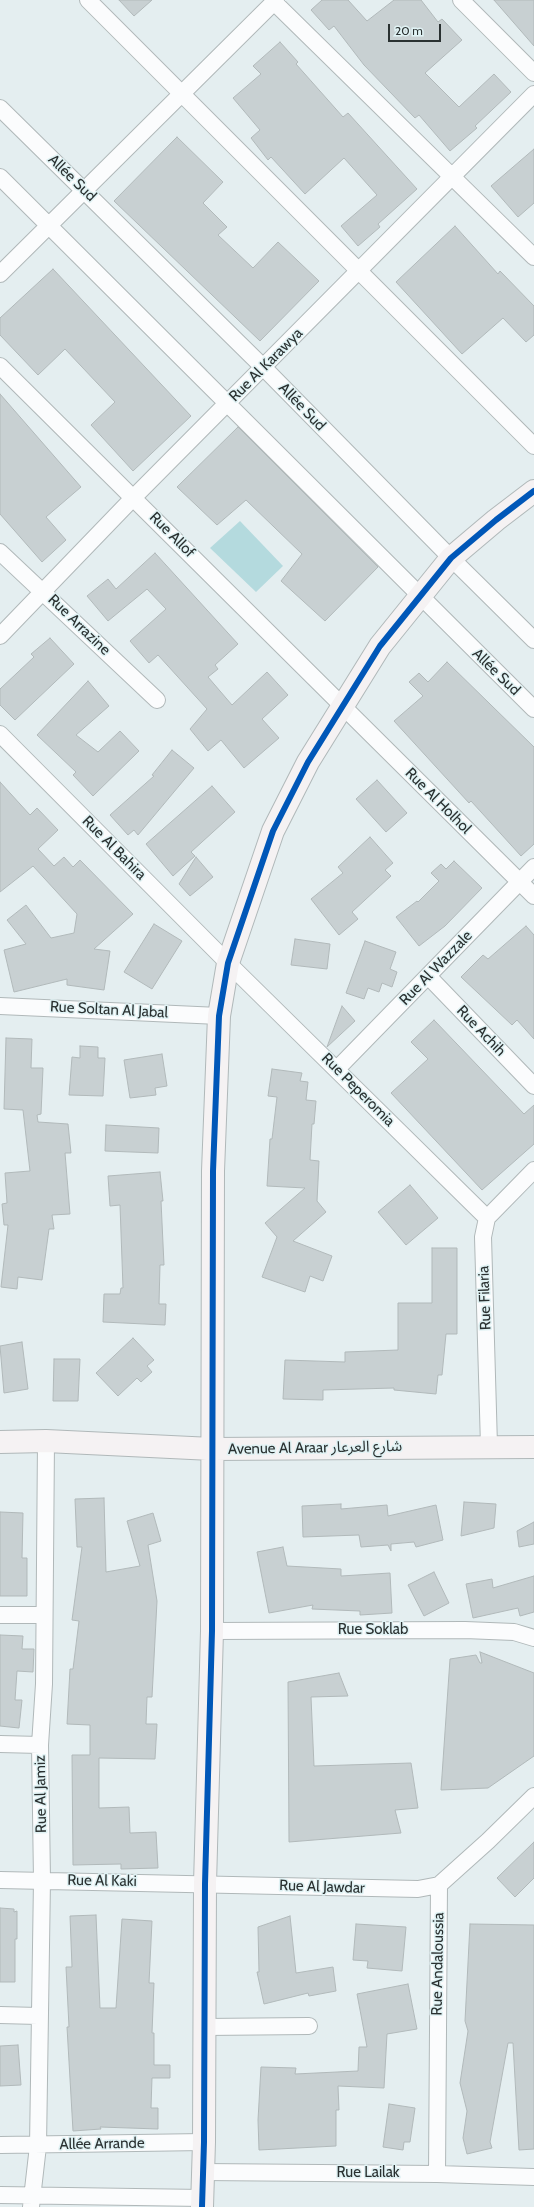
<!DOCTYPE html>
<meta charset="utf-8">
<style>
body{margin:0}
#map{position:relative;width:534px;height:2207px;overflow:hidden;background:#e4eef0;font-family:Cabin,sans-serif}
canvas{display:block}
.scale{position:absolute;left:388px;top:24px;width:53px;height:18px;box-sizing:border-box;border:2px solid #2a3131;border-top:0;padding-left:5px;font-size:12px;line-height:14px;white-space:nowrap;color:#2a3131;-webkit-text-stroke:3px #e0f2f4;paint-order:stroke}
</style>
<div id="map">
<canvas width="534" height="2207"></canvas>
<div class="scale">20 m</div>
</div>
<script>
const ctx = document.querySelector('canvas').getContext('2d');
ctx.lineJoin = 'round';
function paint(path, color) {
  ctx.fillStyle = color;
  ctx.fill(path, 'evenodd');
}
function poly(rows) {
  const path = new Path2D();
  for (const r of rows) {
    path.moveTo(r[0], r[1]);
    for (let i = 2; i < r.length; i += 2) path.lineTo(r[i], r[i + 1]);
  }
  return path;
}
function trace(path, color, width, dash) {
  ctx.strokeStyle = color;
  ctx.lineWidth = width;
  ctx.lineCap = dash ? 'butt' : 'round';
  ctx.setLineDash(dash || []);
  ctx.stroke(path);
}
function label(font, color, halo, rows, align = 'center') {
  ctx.font = font + ' Cabin,"Noto Sans Arabic",sans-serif';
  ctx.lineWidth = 3;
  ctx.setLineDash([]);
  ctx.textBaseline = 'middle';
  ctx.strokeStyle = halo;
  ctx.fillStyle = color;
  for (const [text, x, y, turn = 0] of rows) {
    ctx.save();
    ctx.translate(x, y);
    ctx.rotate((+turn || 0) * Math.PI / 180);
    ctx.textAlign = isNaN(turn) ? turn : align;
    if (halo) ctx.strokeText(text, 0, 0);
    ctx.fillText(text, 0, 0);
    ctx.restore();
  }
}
paint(poly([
 [240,521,283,566,256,592,210,548]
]), '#b4dade');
const building = poly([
 [119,0,152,0,134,16,119,0],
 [322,0,348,0,367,21,394,0,421,0,438,22,442,19,462,40,425,73,459,107,494,74,511,92,475,126,477,128,450,151,419,115,415,118,364,65,334,26,329,30,311,10,322,0],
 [494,0,534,0,534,46,494,0],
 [280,42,298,62,296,64,343,117,348,113,417,189,378,224,380,227,358,246,341,226,377,195,344,158,305,194,271,157,268,160,251,138,260,130,233,98,261,74,253,66,280,42],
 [177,137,223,182,203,203,227,227,218,235,253,268,278,242,319,281,260,341,114,201,177,137],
 [534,149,534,203,518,217,491,186,534,149],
 [455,226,498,274,500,271,534,306,534,335,526,342,503,318,462,354,396,282,455,226],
 [53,269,191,416,133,471,91,425,115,402,65,349,38,375,0,335,0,318,53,269],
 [0,394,81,487,46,517,66,540,42,562,0,514,0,394],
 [238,427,378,567,325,621,281,581,302,554,246,500,217,525,177,487,238,427],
 [155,553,238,644,215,665,218,669,208,677,232,705,267,672,288,695,262,719,279,738,244,768,221,740,208,751,190,729,207,709,158,655,149,663,130,641,166,609,147,589,108,621,87,596,108,579,116,589,155,553],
 [50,638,74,664,15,720,0,705,0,689,34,657,31,654,50,638],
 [447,662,534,747,534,844,521,856,471,801,469,803,394,721,423,696,409,682,419,673,428,682,447,662],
 [88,681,109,706,76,735,98,752,120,731,139,751,93,796,73,775,76,772,37,735,88,681],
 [172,750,194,768,138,835,134,830,128,835,110,815,154,776,152,775,172,750],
 [377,780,407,813,386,832,356,799,377,780],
 [0,782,30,815,37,808,58,830,38,849,54,866,64,857,73,867,80,860,133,914,94,949,110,951,104,990,67,985,67,979,14,992,4,950,26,944,7,920,26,905,51,938,74,933,77,914,33,866,0,892,0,782],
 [212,786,235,812,191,852,195,856,173,876,146,844,212,786],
 [370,837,393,863,385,870,391,876,352,912,358,919,339,935,311,899,343,873,338,867,370,837],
 [196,857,213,877,190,896,179,884,196,857],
 [454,861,482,888,445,926,419,946,396,917,417,901,418,902,439,881,431,873,441,864,446,869,454,861],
 [154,924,182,941,152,989,124,972,154,924],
 [526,926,534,935,534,1039,517,1020,512,1025,461,977,483,955,488,959,526,926],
 [295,939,330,944,327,969,291,965,295,939],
 [365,941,396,952,390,969,397,972,392,987,382,983,379,992,368,988,364,999,346,993,365,941],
 [342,1006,355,1021,327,1047,342,1006],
 [434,1020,524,1114,534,1105,534,1144,482,1190,391,1093,428,1059,411,1042,434,1020],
 [6,1038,32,1039,31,1068,43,1068,41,1114,37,1115,38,1122,68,1124,71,1153,65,1153,70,1214,52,1215,54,1229,49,1229,42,1280,18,1277,17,1289,1,1287,8,1225,4,1225,2,1204,7,1203,5,1173,30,1171,23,1110,4,1109,6,1038],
 [80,1046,98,1047,98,1058,105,1058,103,1096,69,1095,72,1057,80,1058,80,1046],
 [162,1054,167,1086,155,1088,156,1095,130,1098,124,1060,162,1054],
 [272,1069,302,1073,300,1081,308,1082,306,1100,316,1101,314,1124,312,1124,310,1160,319,1161,317,1201,326,1212,293,1241,332,1256,323,1281,310,1276,305,1292,262,1277,277,1237,265,1223,305,1188,267,1186,270,1139,272,1139,277,1097,268,1096,272,1069],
 [106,1125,159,1128,158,1153,105,1151,106,1125],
 [160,1172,163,1201,161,1201,164,1265,160,1265,159,1304,166,1304,165,1325,103,1322,104,1294,120,1294,121,1288,123,1288,120,1205,110,1206,108,1176,160,1172],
 [410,1185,438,1218,406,1245,378,1212,410,1185],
 [432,1248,457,1248,457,1334,446,1334,442,1375,438,1375,436,1394,394,1390,394,1388,323,1390,323,1400,283,1399,285,1360,345,1362,345,1352,398,1350,398,1303,432,1303,432,1248],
 [133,1338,154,1360,147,1366,152,1372,141,1382,137,1378,118,1396,96,1373,133,1338],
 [22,1342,28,1389,4,1393,0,1346,22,1342],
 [54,1359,80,1359,78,1401,53,1401,54,1359],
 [104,1498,106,1572,140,1566,127,1521,153,1513,161,1541,148,1545,157,1601,152,1697,147,1697,146,1724,157,1724,155,1759,99,1758,99,1808,129,1807,130,1833,156,1832,158,1868,121,1869,121,1864,73,1865,72,1755,90,1755,90,1725,67,1724,70,1669,73,1669,79,1621,72,1620,82,1547,77,1547,75,1499,104,1498],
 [464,1502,496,1504,494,1528,461,1536,464,1502],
 [341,1504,341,1509,387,1505,388,1516,436,1505,443,1540,416,1547,414,1542,391,1544,391,1551,388,1545,361,1547,359,1535,303,1537,302,1506,341,1504],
 [0,1512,23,1513,22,1558,27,1558,27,1596,0,1596,0,1512],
 [534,1522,534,1544,519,1547,517,1531,534,1522],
 [283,1547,287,1566,341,1569,341,1576,390,1573,392,1613,360,1615,360,1611,312,1609,313,1605,269,1613,257,1552,283,1547],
 [434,1572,449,1603,424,1616,408,1585,434,1572],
 [534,1576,534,1612,520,1616,518,1608,473,1618,466,1584,492,1579,493,1588,534,1576],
 [0,1635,23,1636,22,1649,34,1649,33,1672,17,1671,15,1700,22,1700,19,1728,0,1726,0,1635],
 [480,1652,534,1673,534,1756,488,1788,441,1790,450,1659,476,1655,480,1663,482,1663,480,1652],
 [339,1673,348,1696,311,1697,314,1766,411,1763,418,1808,395,1810,401,1833,289,1842,288,1682,339,1673],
 [534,1842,534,1878,515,1897,497,1878,534,1842],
 [0,1908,14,1909,14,1912,17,1911,17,1939,15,1939,15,1982,0,1982,0,1908],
 [96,1915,100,2008,116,2008,122,1919,152,1921,149,1983,154,1983,152,2033,154,2033,154,2065,170,2065,170,2078,152,2078,151,2108,158,2108,158,2129,100,2127,101,2129,73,2131,67,2027,69,2027,66,1967,72,1967,70,1916,96,1915],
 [290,1916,296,1973,333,1967,336,1991,309,1996,308,1993,264,2004,257,1972,259,1972,258,1927,290,1916],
 [356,1924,406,1927,402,1971,367,1968,368,1961,353,1960,356,1924],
 [470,1924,534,1925,534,2149,519,2150,513,2043,508,2043,490,2142,492,2148,467,2154,463,2138,467,2111,460,2083,468,2031,465,2021,470,1924],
 [408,1984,417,2029,387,2034,384,2088,338,2086,339,2110,336,2110,336,2146,259,2150,258,2120,261,2067,296,2068,295,2074,358,2071,359,2047,367,2047,357,1994,408,1984],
 [18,2045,21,2085,0,2086,0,2046,18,2045],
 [389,2104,415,2108,410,2142,404,2142,403,2150,383,2147,389,2104]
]);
paint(building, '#c8d0d2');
trace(building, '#b1b9ba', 1);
const street = poly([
 [88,0,534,446],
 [461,0,534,73],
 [274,2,534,257],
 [0,108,264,368,451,558,534,640],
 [0,177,534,709],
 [0,274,276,0],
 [0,366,534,896],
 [0,552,157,700],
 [0,636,134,497,534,94],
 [0,734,228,963,487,1218],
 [428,976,534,1086],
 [0,1006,219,1016],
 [337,1069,534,867],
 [489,1446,483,1237,487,1218,534,1170],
 [0,1615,44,1615],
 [212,1631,465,1630,514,1632,534,1638],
 [0,1744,40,1745],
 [0,1880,418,1889,439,1885],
 [0,2015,38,2016],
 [205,2027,309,2026],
 [0,2145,204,2142],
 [203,2172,437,2174,534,2177],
 [437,2174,439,1885,488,1841,534,1796],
 [0,2195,203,2198],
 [31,2207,38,2146,42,1880,40,1745,44,1684,46,1441]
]);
const secondary = poly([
 [0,1442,46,1441,212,1449,534,1447],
 [202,2207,204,2142,205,1884,212,1631,213,1171,219,1016,228,963,273,831,308,762,380,646,451,558,496,520,534,491]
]);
trace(street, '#b0b8b9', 18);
trace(secondary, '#b0b8b9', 24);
trace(street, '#fbfcfd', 16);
trace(secondary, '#f5f2f3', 22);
trace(poly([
 [202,2207,204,2142,205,1884,212,1631,213,1171,219,1016,228,963,273,831,308,762,380,646,451,558,496,520,534,491]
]), '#0057b8', 6);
label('15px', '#2a3131', '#e0f2f4', [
 ["Allée Sud",72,178,44],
 ["Rue Al Karawya",266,365,-45],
 ["Allée Sud",302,407,46],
 ["Rue Allof",172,535,45],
 ["Rue Arrazine",79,625,44],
 ["Allée Sud",496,672,44],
 ["Rue Al Holhol",438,801,45],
 ["Rue Al Bahira",114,848,45],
 ["Rue Al Wazzale",436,968,-46],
 ["Rue Soltan Al Jabal",109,1010,3],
 ["Rue Achih",481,1031,46],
 ["Rue Peperomia",358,1090,45],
 ["Rue Filaria",485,1298,-92],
 ["Avenue Al Araar شارع العرعار",315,1448,-1],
 ["Rue Soklab",373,1630],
 ["Rue Al Jamiz",41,1794,-91],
 ["Rue Al Kaki",102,1881,1],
 ["Rue Al Jawdar",322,1887,2],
 ["Rue Andaloussia",438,1964,-89],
 ["Allée Arrande",102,2144,-1],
 ["Rue Lailak",368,2173]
]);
</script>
